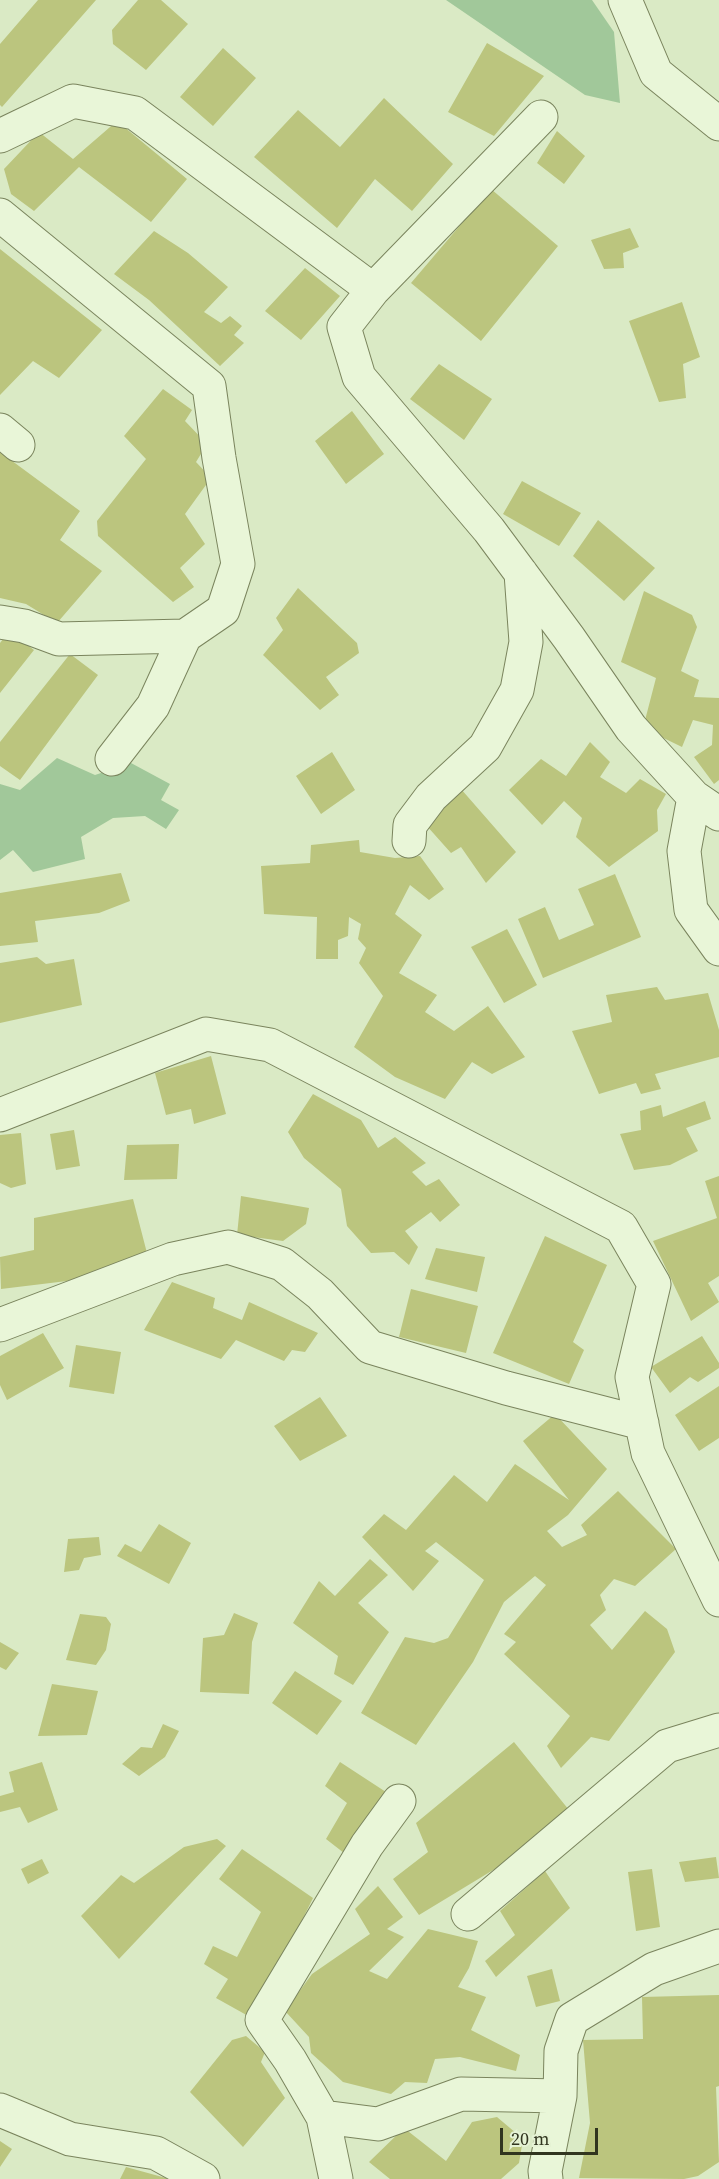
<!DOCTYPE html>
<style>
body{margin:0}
#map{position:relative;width:719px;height:2179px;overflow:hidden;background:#daeac5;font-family:"Source Serif 4",serif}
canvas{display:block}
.scale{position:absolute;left:500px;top:2128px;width:98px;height:27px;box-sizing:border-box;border:3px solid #31351f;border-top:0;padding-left:8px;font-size:18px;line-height:21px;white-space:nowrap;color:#31351f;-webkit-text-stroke:4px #e5f2d4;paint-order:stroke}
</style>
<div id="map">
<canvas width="719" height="2179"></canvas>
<div class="scale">20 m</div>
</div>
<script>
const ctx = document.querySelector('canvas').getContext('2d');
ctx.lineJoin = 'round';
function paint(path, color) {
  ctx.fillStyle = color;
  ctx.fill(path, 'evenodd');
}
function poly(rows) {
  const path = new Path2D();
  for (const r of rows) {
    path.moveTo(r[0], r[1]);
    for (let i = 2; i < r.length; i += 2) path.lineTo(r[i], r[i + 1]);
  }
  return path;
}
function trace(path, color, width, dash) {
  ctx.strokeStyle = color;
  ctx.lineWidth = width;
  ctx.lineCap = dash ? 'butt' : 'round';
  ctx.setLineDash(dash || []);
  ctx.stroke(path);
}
paint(poly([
 [446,0,592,0,614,32,620,103,585,95],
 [57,758,95,775,131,763,170,784,161,800,179,810,166,829,145,816,113,818,81,837,85,859,33,872,13,850,0,860,0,784,20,790]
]), '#a1c89a');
paint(poly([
 [38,0,96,0,2,107,0,105,0,44],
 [138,0,161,0,188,24,146,70,113,44,112,30],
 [487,43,544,76,494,136,448,112],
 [223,48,256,78,213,126,180,97],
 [384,98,453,164,412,211,375,179,337,228,254,157,298,110,340,147],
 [117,121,187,179,151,222,79,167,34,211,11,194,4,169,39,132,73,159],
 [557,131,585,156,564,184,537,163],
 [491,189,558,246,481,341,411,283],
 [630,228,639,247,623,253,624,268,604,269,591,240],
 [154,231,188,253,228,287,204,312,221,323,230,316,242,326,234,335,244,343,220,366,149,300,114,274],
 [0,249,102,330,59,378,33,361,0,395],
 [305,268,340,296,301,340,265,311],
 [682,302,700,357,683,364,686,398,659,402,629,321],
 [439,364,492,399,464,440,410,399],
 [163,389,192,410,185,421,207,444,196,462,211,478,185,514,205,544,180,568,194,587,173,602,98,536,97,521,146,459,124,436],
 [352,411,384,454,346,484,315,441],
 [0,452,80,511,60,540,102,571,57,623,26,604,0,598],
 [522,481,581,513,559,546,503,514],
 [598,520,655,568,624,601,573,556],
 [298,588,357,643,359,653,326,677,339,695,320,710,263,655,283,630,276,618],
 [644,591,692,615,697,627,681,671,699,680,694,697,719,698,719,780,714,784,694,757,712,745,713,725,693,720,682,747,643,728,656,678,621,662],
 [9,631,34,650,0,693,0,643],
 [70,654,98,675,20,780,0,766,0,742],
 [590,742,610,762,600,777,626,793,640,779,666,794,657,810,658,831,609,867,576,837,582,818,564,801,542,825,509,790,541,759,566,776],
 [332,752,355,790,321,814,296,776],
 [461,789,516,852,486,883,461,847,451,853,426,825],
 [359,840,360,852,395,858,420,856,444,889,429,900,410,885,395,914,422,935,399,973,437,995,425,1012,454,1031,488,1006,525,1057,492,1074,472,1062,445,1099,395,1077,354,1047,383,996,359,963,366,948,358,939,361,924,349,917,348,936,338,940,338,959,316,959,317,917,264,914,261,866,310,863,311,845],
 [121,873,130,901,99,913,35,921,38,942,0,946,0,893],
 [615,874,641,937,543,978,518,919,545,907,559,940,594,925,578,889],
 [507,929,537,985,504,1003,471,947],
 [37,957,46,964,74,959,82,1005,0,1023,0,963],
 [657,987,665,1000,708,993,719,1030,719,1057,655,1074,661,1089,641,1094,636,1083,599,1094,572,1031,612,1022,606,995],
 [211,1056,226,1114,194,1124,191,1109,166,1115,155,1073],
 [313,1094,361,1120,378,1148,395,1137,426,1163,412,1172,426,1186,439,1179,460,1205,440,1222,431,1212,405,1231,418,1247,409,1265,394,1252,371,1253,347,1226,341,1189,304,1158,288,1132],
 [705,1101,711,1119,686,1128,698,1151,670,1165,634,1170,620,1134,641,1130,640,1111,661,1105,663,1117],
 [74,1130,80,1166,56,1170,50,1134],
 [21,1133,26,1184,11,1188,0,1183,0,1135],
 [179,1144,177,1179,124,1180,127,1145],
 [719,1176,719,1276,708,1283,719,1302,691,1321,653,1241,717,1218,705,1181],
 [241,1196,309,1208,306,1224,283,1241,237,1235],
 [133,1199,148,1257,67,1281,1,1289,0,1257,34,1250,34,1218],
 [545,1236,607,1265,573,1342,584,1350,569,1384,493,1353],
 [436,1248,485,1257,477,1292,425,1279],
 [172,1282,215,1298,213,1308,242,1320,249,1302,318,1333,305,1352,292,1350,284,1361,236,1340,221,1359,144,1330],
 [411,1289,478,1306,466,1353,399,1337],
 [43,1333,64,1368,7,1400,0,1385,0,1356],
 [702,1336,719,1363,719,1368,698,1382,690,1377,670,1393,651,1367],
 [76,1345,121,1352,114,1394,69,1387],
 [719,1386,719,1438,699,1451,675,1415],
 [320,1397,347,1436,300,1461,274,1426],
 [555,1414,607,1469,568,1515,547,1531,562,1547,587,1535,581,1525,618,1491,676,1549,635,1586,614,1579,600,1595,606,1610,590,1625,612,1650,645,1611,667,1629,675,1652,609,1741,591,1737,561,1768,547,1746,570,1716,504,1654,516,1642,504,1634,546,1585,535,1576,504,1602,473,1662,416,1745,361,1713,405,1637,434,1643,448,1638,484,1580,436,1542,425,1551,439,1561,413,1591,362,1537,384,1514,406,1530,454,1475,487,1502,515,1464,569,1500,523,1441],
 [159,1524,191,1543,169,1584,117,1556,125,1544,141,1552],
 [99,1537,101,1555,84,1558,79,1570,64,1572,68,1539],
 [370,1559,388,1575,358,1603,389,1632,353,1685,334,1674,338,1656,293,1623,319,1581,335,1596],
 [234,1613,258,1623,252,1642,249,1694,200,1692,203,1638,224,1635],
 [80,1614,106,1617,111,1624,106,1650,96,1665,66,1660],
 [0,1642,19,1653,6,1670,0,1667],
 [295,1671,342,1701,317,1735,272,1703],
 [52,1684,98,1691,87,1735,38,1736],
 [163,1724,179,1731,165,1757,139,1776,122,1764,141,1747,152,1748],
 [514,1742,569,1810,508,1861,419,1915,393,1879,428,1852,416,1823],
 [42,1762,58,1810,28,1823,20,1807,0,1812,0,1796,14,1792,9,1772],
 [340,1762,389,1794,344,1853,326,1839,347,1803,325,1786],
 [217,1839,226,1846,119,1959,81,1916,121,1875,134,1883,184,1847],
 [242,1849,313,1898,272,1981,250,2017,216,1998,228,1979,204,1964,213,1946,237,1957,261,1912,219,1879],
 [716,1857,719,1878,685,1882,679,1862],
 [42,1859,49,1873,28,1884,21,1869],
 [652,1869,660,1927,636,1931,628,1872],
 [545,1871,570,1908,496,1977,485,1961,515,1935,500,1911],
 [378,1886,403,1917,387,1929,404,1937,369,1971,387,1979,428,1929,478,1941,469,1968,458,1987,486,1997,471,2030,520,2055,516,2071,460,2057,435,2059,427,2083,405,2082,391,2094,343,2082,311,2053,309,2037,285,2011,312,1974,370,1934,355,1909],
 [552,1969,560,2001,536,2007,527,1976],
 [719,1995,719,2086,716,2087,719,2162,698,2176,684,2179,579,2178,590,2123,583,2040,643,2039,642,1997],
 [246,2036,265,2052,261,2062,285,2098,243,2147,190,2092,232,2040],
 [497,2117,523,2139,519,2163,501,2179,390,2179,369,2162,404,2128,446,2161,472,2122],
 [0,2141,12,2149,0,2167],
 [126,2167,166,2178,166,2179,120,2179]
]), '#bbc57e');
const minor = poly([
 [625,0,656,73,719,124],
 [0,136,73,101,135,113,373,290,344,327,359,377,489,530,569,638,631,728,694,797,684,851,691,910,719,949],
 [0,215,209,386,219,458,238,564,223,610,185,636,59,639,24,626,0,622],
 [373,290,541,117],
 [0,430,18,445],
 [112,759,153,706,185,636],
 [694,797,719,814],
 [409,841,410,825,431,797,485,747,517,690,526,642,521,573],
 [0,1115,206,1034,270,1045,621,1227,654,1284,632,1377,648,1453,719,1600],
 [0,1325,173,1259,228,1247,282,1264,320,1294,370,1347,506,1388,642,1423],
 [468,1914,667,1746,719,1730],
 [0,2110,70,2139,156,2153,203,2179],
 [323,2117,290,2060,262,2020,367,1845,399,1801],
 [336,2179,323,2117,378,2124,461,2094,560,2096],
 [546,2179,545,2171,560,2096,561,2051,572,2019,654,1969,719,1946]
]);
trace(minor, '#7a845d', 35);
trace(minor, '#e9f6d8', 33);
</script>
